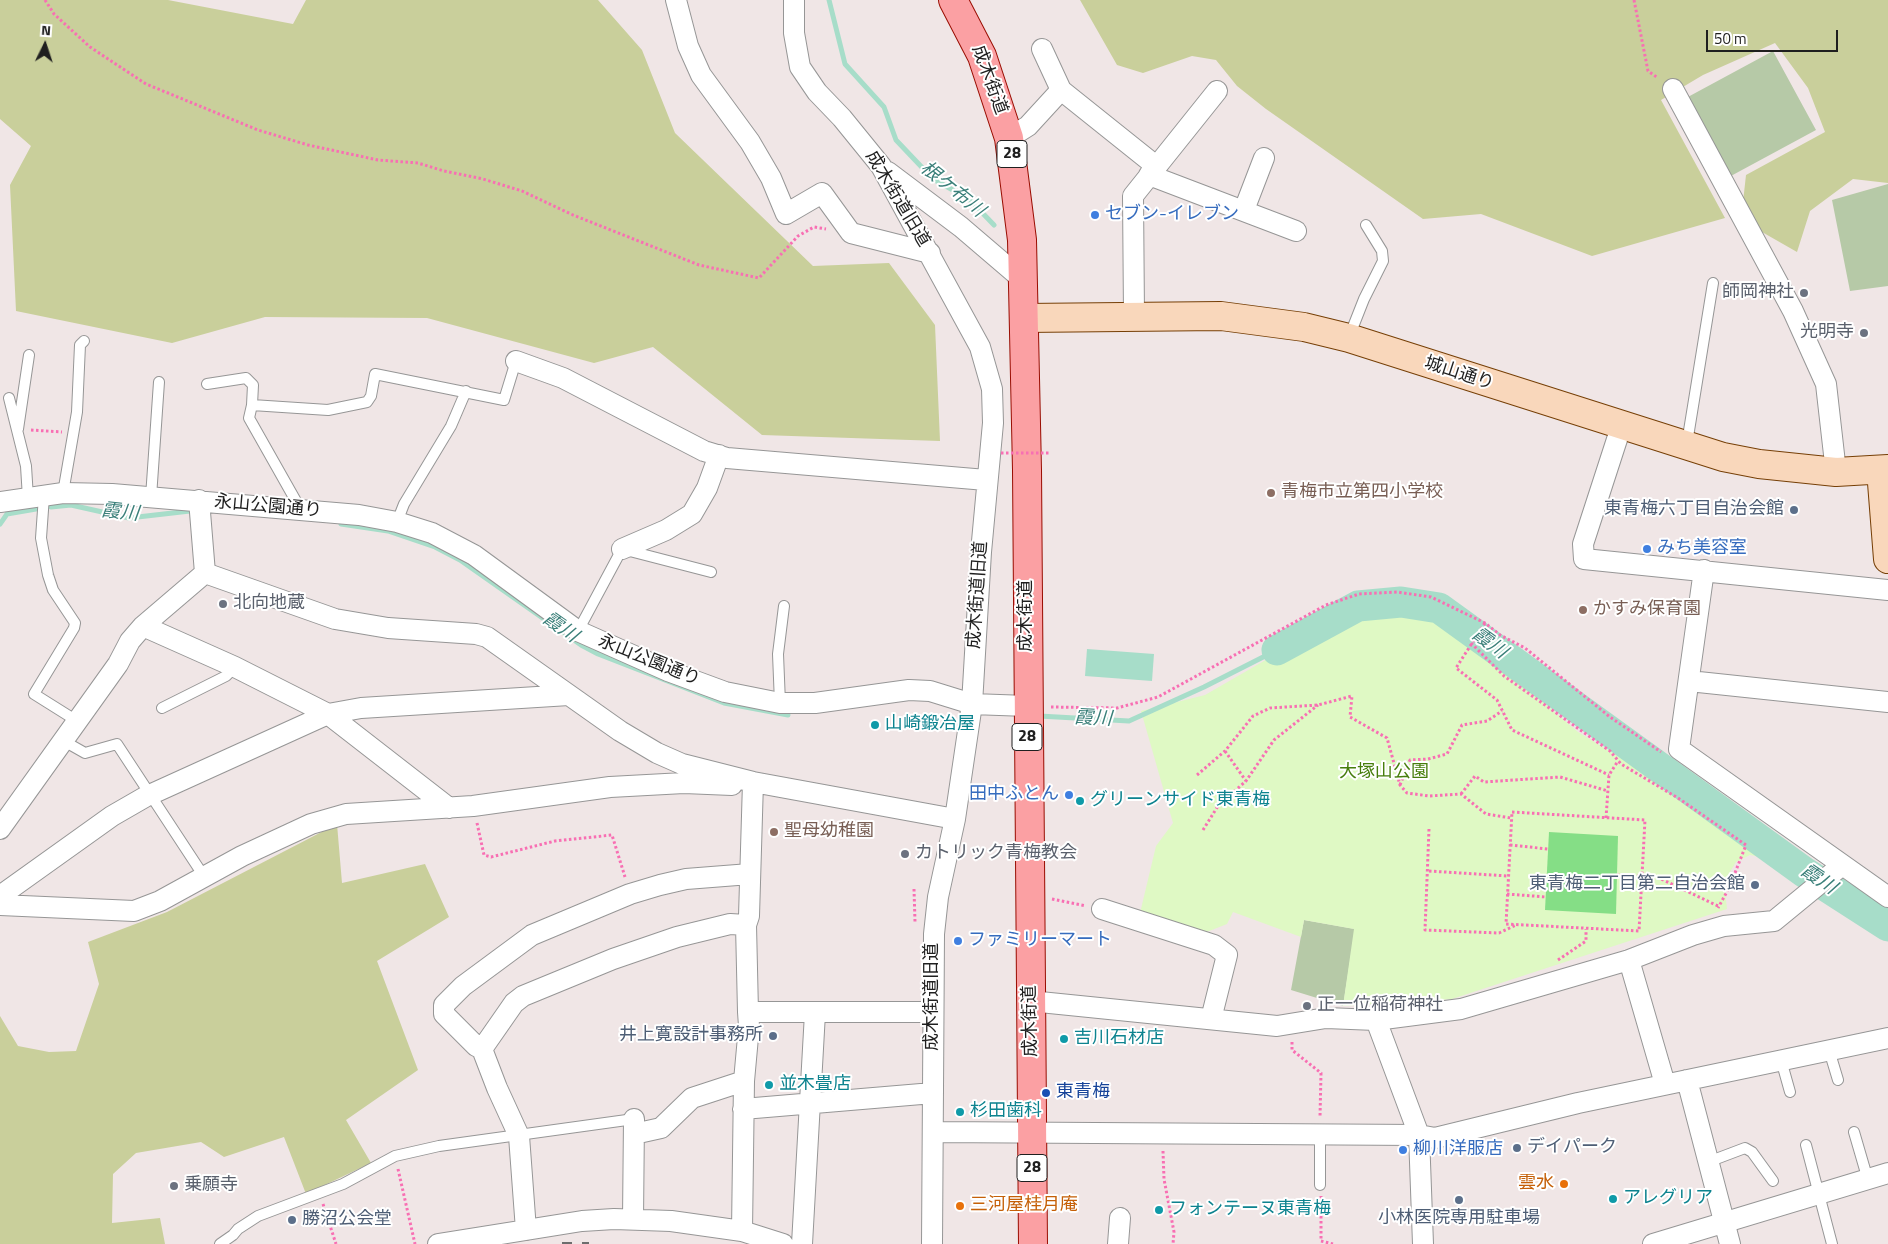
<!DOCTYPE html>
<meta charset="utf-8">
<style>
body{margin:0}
#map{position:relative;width:1888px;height:1244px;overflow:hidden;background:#f0e6e6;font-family:"Titillium Web",sans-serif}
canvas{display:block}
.north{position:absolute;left:20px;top:20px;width:50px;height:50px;-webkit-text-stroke:4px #fff;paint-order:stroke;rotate:4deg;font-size:14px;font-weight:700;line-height:20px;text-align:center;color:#1f1f1f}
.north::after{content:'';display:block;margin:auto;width:18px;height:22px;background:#1f1f1f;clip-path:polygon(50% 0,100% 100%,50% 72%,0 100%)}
.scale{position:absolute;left:1706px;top:30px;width:132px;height:22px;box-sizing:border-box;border:2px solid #1f1f1f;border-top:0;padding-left:6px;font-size:15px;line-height:18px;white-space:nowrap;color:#1f1f1f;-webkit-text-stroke:4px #fff;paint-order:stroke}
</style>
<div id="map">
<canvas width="1888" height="1244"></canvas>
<div class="north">N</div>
<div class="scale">50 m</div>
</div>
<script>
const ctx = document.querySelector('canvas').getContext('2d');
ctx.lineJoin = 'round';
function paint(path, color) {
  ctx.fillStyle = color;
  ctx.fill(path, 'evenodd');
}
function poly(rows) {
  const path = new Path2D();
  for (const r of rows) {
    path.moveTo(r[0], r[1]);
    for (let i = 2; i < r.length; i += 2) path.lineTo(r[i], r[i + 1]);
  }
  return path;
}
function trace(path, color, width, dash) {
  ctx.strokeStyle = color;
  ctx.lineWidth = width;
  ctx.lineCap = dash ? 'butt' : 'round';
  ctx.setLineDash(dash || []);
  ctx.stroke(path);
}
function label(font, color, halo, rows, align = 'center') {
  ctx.font = font + ' "Titillium Web","Noto Sans JP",sans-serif';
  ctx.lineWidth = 4;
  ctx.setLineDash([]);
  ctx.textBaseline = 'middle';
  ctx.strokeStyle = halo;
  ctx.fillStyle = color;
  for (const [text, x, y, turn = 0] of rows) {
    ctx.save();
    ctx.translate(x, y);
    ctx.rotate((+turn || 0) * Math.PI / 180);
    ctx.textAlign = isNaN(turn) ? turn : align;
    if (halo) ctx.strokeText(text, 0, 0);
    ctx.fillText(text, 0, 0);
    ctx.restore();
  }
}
paint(poly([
 [0,0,168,0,293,24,306,0,598,0,642,50,675,133,813,266,889,263,935,325,940,441,762,435,653,347,594,363,427,318,265,317,172,343,16,311,10,185,31,146,0,119],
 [1080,0,1888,0,1888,183,1853,179,1810,211,1797,252,1762,232,1743,202,1746,175,1825,132,1808,88,1775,43,1703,75,1661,100,1725,218,1592,256,1481,214,1423,219,1266,109,1237,86,1216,60,1192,56,1143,73,1117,65],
 [337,824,342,883,425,864,449,917,377,961,418,1070,346,1120,371,1163,306,1194,284,1137,224,1157,201,1142,136,1153,113,1174,112,1223,160,1218,165,1244,0,1244,0,1016,18,1046,49,1052,76,1051,99,984,88,942,167,912]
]), '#c9cf9b');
paint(poly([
 [1773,51,1816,130,1729,177,1686,98],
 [1888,184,1888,286,1850,291,1832,200],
 [1304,920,1355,929,1343,1006,1291,990]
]), '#b6c9a7');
paint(poly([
 [1366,602,1401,602,1438,612,1578,732,1772,849,1766,858,1750,855,1736,862,1724,882,1727,909,1452,999,1343,1006,1354,929,1304,920,1301,937,1233,912,1227,924,1199,935,1140,913,1156,846,1173,823,1141,711,1205,695]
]), '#dff9c4');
paint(poly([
 [1549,832,1618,836,1616,914,1545,910]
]), '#85de86');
paint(poly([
 [1087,649,1154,654,1152,681,1085,676]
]), '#a7ddc9');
trace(poly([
 [829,0,845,64,884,107,896,140,933,179,969,199,994,225],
 [51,507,71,505,129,518,190,511],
 [0,524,7,514,36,509],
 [341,524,388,531,435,547,460,560,581,645,598,654,724,703,788,715],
 [1039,716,1129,721,1204,687,1277,650]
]), '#a7ddc9', 5);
trace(poly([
 [1277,650,1358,606,1401,602,1439,608,1804,872,1888,926]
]), '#a7ddc9', 31);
const lane = poly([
 [1349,337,1364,299,1383,261,1382,251,1366,225],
 [207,384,246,378,253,385,252,405],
 [9,398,26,466,28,498],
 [18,429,29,355],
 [1687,443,1713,283],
 [63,493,77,412,80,345,84,341],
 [44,496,41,538,48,575,53,590,75,623,74,628,34,694,77,721],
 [151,497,159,382],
 [301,510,249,418,252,405,328,410,367,402,371,396,375,374,504,400,516,361],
 [397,522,404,504,451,426,466,391],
 [578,631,622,549,711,572],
 [780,703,778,654,784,606],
 [162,708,226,676,235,667],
 [62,740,85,753,117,744,205,878],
 [1829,1050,1838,1080],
 [1781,1060,1790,1092],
 [1854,1132,1868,1180],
 [1320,1134,1320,1185],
 [1806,1145,1832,1244],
 [1708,1162,1745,1148,1752,1152,1773,1181],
 [220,1244,233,1235,238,1229,258,1216,343,1184,395,1156,439,1146,634,1119]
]);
const street = poly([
 [676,0,688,46,701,75,750,142,771,178,786,214,822,193,851,233,930,253],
 [794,0,794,33,800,67,817,92,842,118,881,166,980,347,992,389,993,423,981,552,972,704,955,819,938,897,934,934,932,1244],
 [1042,49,1061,90,1156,166],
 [1673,89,1793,311,1826,384,1836,472],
 [1009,138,1028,126,1061,90],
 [888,172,961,227,1023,280],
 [1149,175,1296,231],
 [1244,210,1264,158],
 [1134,315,1133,196,1217,91],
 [516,361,563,378,704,451,727,458,986,480],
 [1621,427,1583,544,1584,559,1888,590],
 [0,502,63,493,112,494,359,515,397,522,432,533,474,555,578,631,668,671,725,692,780,703,815,703,909,690,930,691,972,704,1027,706],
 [622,549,666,530,692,514,707,488,719,455],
 [1704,570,1679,749,1888,897],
 [205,573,335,619,388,628,476,634,487,637,620,731,657,753,682,764,753,782,955,819],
 [143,626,235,667,328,714,449,808],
 [1689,681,1888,702],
 [0,829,118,664,130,641,143,626,205,573,199,500],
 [0,896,112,816,145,797,328,714,361,708,569,695],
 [0,905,134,911,160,901,242,856,311,824,346,814,473,806,610,787,684,783,732,785],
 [1102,909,1214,945,1227,955,1211,1019],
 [746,925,749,916,753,782],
 [1629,960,1665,1084],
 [1030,1001,1277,1026,1326,1018,1376,1020,1461,1009,1629,960,1693,935,1724,926,1774,921,1841,866],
 [1376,1020,1419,1135,1423,1244],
 [482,1049,514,1003,523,996,613,959,677,937,730,924,746,925,748,1012,933,1012],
 [1687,1080,1730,1244],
 [743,1109,933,1093],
 [933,1132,1419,1135,1435,1138,1578,1103,1888,1038],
 [634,1134,661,1128,692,1098,744,1081],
 [633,1219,634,1119],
 [526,1230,519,1136,497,1088,482,1049,476,1046,444,1014,444,1005,463,986,532,935,630,894,660,885,686,879,750,874],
 [742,1231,744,1081,749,1026,748,1012],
 [438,1244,582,1221,614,1219,671,1221,742,1231,783,1244],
 [802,1244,815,1013],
 [1118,1244,1120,1218],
 [1653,1244,1888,1173]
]);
const secondary = poly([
 [1024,318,1221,316,1304,327,1349,338,1723,457,1759,464,1836,472,1888,469],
 [1881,470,1888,559]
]);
const primary = poly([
 [953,0,982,56,1009,138,1022,240,1027,470,1033,1244]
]);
trace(lane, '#969696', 12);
trace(street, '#969696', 22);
trace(secondary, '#763f06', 30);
trace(primary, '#990d02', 30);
trace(poly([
 [45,0,54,14,90,47,146,84,258,130,308,145,378,160,418,163,444,171,483,179,522,191,573,215,699,265,759,278,798,236,814,227,826,229],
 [1634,0,1648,71,1658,78],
 [31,430,62,432],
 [1485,623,1456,668,1497,700,1512,730,1609,775],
 [1471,643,1504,676,1610,751,1621,764,1678,798,1746,845,1729,888,1718,908],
 [1051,707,1117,708,1158,697,1326,605,1359,594,1397,592,1431,597,1485,623,1500,635,1525,648,1610,717,1661,752],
 [1225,751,1246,781],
 [1197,775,1225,751,1253,716,1270,708,1318,705,1352,696,1350,717,1387,738,1400,785,1407,793,1429,796,1461,794,1486,814,1511,818],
 [1400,785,1410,760,1428,759,1447,754,1462,725,1487,721,1502,711],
 [1461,794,1475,776,1484,782,1560,777,1608,791],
 [1512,812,1645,820,1639,931,1506,924,1512,812],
 [1606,818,1609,775,1618,761],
 [477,823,484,855,491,857,555,841,612,835,625,877],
 [1429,829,1425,930,1499,933,1516,925],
 [1203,830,1218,806,1246,781,1274,740,1318,705],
 [1510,845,1548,849],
 [1429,871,1508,876],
 [1617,875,1657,877,1718,906],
 [914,889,915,922],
 [1507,894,1546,897],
 [1052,899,1086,906],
 [1558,960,1586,941,1586,929],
 [1292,1042,1292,1050,1321,1073,1320,1117],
 [1163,1151,1164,1179,1174,1232,1173,1244],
 [398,1169,415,1244],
 [1321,1196,1321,1241,1333,1244],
 [323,1204,336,1244]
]), '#f86fb3', 3, [2.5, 2.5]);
trace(lane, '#fff', 10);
trace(street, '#fff', 20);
trace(secondary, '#f9d7bb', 28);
trace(primary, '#fba0a3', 28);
trace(poly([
 [562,1244,589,1244]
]), '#6d6d6d', 4, [10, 10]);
trace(poly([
 [1001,453,1050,453]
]), '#f86fb3', 3, [2.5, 2.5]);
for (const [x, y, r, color] of [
 [1095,215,5,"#3f7fe0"],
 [1804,293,5,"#6b7280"],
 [1864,333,5,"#6b7280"],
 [1271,493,5,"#8d6e63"],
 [1794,510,5,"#5c6f8a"],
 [1647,549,5,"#3f7fe0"],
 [223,604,5,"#6b7280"],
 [1583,610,5,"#8d6e63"],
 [875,725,5,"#0f9aa8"],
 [1069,795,5,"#3f7fe0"],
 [1080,801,5,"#0f9aa8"],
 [774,832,5,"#8d6e63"],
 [905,854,5,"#6b7280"],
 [1755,885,5,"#5c6f8a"],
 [958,941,5,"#3f7fe0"],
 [1307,1006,5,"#6b7280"],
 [773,1036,5,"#5c6f8a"],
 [1064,1039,5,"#0f9aa8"],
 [769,1085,5,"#0f9aa8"],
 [1046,1093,5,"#1a4fb4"],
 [960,1112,5,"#0f9aa8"],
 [1517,1148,5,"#5c6f8a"],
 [1403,1150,5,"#3f7fe0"],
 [1564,1184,5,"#e8710a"],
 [174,1186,5,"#6b7280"],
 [1613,1199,5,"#0f9aa8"],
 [1459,1200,5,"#5c6f8a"],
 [960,1206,5,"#e8710a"],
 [1159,1210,5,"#0f9aa8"],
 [292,1220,5,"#5c6f8a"]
]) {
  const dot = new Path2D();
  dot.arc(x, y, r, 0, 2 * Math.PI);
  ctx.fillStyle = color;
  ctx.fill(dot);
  trace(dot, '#fff', 2);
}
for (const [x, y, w] of [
 [1012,154,30],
 [1027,737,30],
 [1032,1168,30]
]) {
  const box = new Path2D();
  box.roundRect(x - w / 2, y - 13.5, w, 27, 4);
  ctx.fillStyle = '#fff';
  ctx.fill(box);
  trace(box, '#1f1f1f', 1);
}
label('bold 16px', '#1f1f1f', null, [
 ["28",1012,154],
 ["28",1027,737],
 ["28",1032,1168]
]);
label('18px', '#1f1f1f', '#fff', [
 ["成木街道",989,80,70],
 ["成木街道旧道",897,199,59],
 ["城山通り",1459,374,18],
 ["永山公園通り",268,507,5],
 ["成木街道旧道",978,595,-86],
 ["成木街道",1027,616,-90],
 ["永山公園通り",649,661,22],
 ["成木街道旧道",933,997,-90],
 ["成木街道",1031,1021,-91]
]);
label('18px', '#366cbe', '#fff', [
 ["セブン-イレブン",1105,215],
 ["みち美容室",1657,549],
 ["田中ふとん",1059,795,"right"],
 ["ファミリーマート",968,941],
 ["柳川洋服店",1413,1150]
], 'left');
label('18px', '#5b616d', '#fff', [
 ["師岡神社",1794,293,"right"],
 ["光明寺",1854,333,"right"],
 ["北向地蔵",233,604],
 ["カトリック青梅教会",915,854],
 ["正一位稲荷神社",1317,1006],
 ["乗願寺",184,1186]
], 'left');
label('18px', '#785e54', '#fff', [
 ["青梅市立第四小学校",1281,493],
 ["かすみ保育園",1593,610],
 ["聖母幼稚園",784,832]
], 'left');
label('18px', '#4e5e75', '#fff', [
 ["東青梅六丁目自治会館",1784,510],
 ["東青梅二丁目第二自治会館",1745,885],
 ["井上寛設計事務所",763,1036],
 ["デイパーク",1527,1148,"left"],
 ["小林医院専用駐車場",1459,1219,"center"],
 ["勝沼公会堂",302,1220,"left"]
], 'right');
label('18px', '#0d838f', '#fff', [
 ["山崎鍛冶屋",885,725],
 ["グリーンサイド東青梅",1090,801],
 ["吉川石材店",1074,1039],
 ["並木畳店",779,1085],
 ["杉田歯科",970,1112],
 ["アレグリア",1623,1199],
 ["フォンテーヌ東青梅",1169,1210]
], 'left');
label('18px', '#477e0d', '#fff', [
 ["大塚山公園",1384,773]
]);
label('18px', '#164399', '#fff', [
 ["東青梅",1056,1093]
], 'left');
label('18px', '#c56008', '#fff', [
 ["雲水",1554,1184],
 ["三河屋桂月庵",970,1206,"left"]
], 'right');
label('italic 19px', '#3a7f79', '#fff', [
 ["根ケ布川",952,190,39],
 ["霞川",120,513,6],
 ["霞川",560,628,35],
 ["霞川",1489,644,36],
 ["霞川",1093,719,3],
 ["霞川",1818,880,34]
]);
</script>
